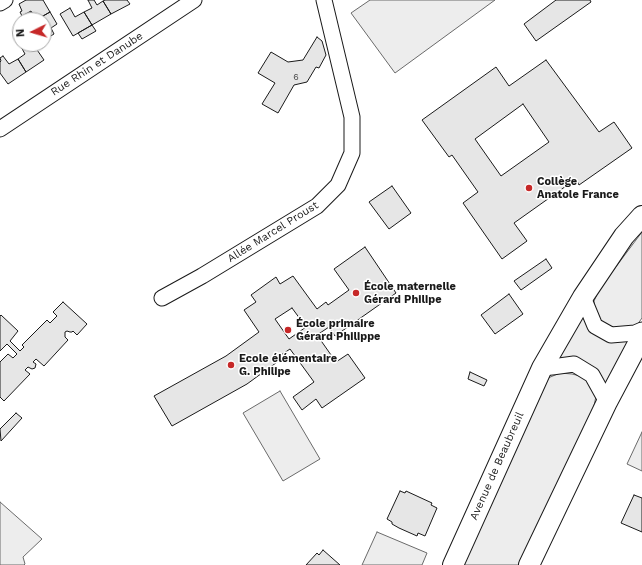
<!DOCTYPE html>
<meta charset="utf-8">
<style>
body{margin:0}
#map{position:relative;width:642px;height:565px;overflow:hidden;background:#fff;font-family:"Work Sans",sans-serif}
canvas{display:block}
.north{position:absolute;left:12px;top:12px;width:40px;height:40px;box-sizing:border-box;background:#fff;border:1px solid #a3a3a3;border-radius:50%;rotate:265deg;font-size:11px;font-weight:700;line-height:16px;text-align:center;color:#1a1a1a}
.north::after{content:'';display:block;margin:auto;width:14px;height:18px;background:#c62828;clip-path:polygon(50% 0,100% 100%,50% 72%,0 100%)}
</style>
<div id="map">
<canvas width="642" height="565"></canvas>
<div class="north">N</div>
</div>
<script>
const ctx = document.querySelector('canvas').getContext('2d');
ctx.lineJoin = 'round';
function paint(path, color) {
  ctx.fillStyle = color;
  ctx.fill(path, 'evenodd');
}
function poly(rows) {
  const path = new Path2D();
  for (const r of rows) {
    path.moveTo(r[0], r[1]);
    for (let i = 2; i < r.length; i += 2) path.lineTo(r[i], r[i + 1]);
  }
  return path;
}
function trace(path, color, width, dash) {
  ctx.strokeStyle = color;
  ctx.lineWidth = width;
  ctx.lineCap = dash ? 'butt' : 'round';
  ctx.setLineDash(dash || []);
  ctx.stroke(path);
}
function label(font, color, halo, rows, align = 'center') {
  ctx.font = font + ' "Work Sans",sans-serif';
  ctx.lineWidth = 3;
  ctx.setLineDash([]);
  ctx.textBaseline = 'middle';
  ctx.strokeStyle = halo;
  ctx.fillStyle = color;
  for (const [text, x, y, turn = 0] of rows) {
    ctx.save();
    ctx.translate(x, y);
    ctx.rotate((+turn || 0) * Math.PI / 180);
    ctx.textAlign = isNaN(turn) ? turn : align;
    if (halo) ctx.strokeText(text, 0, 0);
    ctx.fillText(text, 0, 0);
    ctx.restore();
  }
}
const built = poly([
 [370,0,495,0,395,73,351,13,370,0],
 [642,232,642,318,637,325,625,330,607,328,599,319,595,309,594,301,600,288,642,232],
 [584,311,633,341,605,386,554,360,584,311],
 [560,373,572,374,584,377,592,385,596,396,593,411,520,565,461,565,548,378,560,373],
 [280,391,320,459,283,481,243,413,280,391],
 [642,432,642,471,627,464,642,432],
 [0,502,42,539,23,557,25,564,24,565,0,565,0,502],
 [377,532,427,553,422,565,362,565,377,532]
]);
paint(built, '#ededed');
trace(built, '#6a6a6a', 1);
const building = poly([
 [26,0,43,0,50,12,36,20,31,11,22,16,20,12,22,11,19,4,26,0],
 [88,0,94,0,97,5,103,1,111,14,92,25,84,12,92,8,88,0],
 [105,0,127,0,130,4,111,14,103,1,105,0],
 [556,0,590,0,591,2,536,41,524,24,556,0],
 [70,8,75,17,84,12,92,25,73,36,60,14,70,8],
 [50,12,57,24,51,28,54,34,44,40,44,20,36,20,50,12],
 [92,25,96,31,82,39,78,33,92,25],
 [317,37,322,41,326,55,319,68,316,67,307,82,294,85,278,113,262,104,275,83,258,73,271,52,288,62,303,60,317,37],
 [22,44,25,45,33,44,44,60,26,72,18,59,25,54,20,45,22,44],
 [3,56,9,64,18,59,26,72,8,84,0,73,0,62,1,61,0,58,3,56],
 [546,60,599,132,614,122,632,148,579,185,576,179,514,223,527,241,502,259,463,203,478,192,452,155,449,157,422,120,496,67,509,86,546,60],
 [523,104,549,142,501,176,475,139,523,104],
 [392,186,411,213,389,229,369,202,392,186],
 [365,247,396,293,335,336,329,327,317,335,336,362,348,354,365,378,322,408,316,399,302,410,293,397,314,382,290,349,278,357,280,360,247,384,172,426,154,396,226,356,259,332,244,310,256,302,251,295,276,277,280,284,293,276,317,309,326,302,328,305,349,290,334,269,365,247],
 [292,308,306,327,289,339,275,319,292,308],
 [546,259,552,268,521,290,514,281,546,259],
 [509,294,523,314,495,334,481,315,509,294],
 [63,302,87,324,77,335,73,331,72,332,70,332,67,331,65,332,65,337,68,340,44,366,36,359,33,362,36,364,35,368,32,369,28,367,25,370,30,374,4,401,0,397,0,362,8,354,13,358,17,354,7,344,0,351,0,316,1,315,18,331,10,341,20,351,24,347,22,345,47,320,50,323,57,316,53,312,63,302],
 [470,372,487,380,484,386,468,379,470,372],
 [16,413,22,418,1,441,0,429,16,413],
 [400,491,405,493,406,491,432,503,431,505,437,508,425,536,418,533,417,536,399,528,392,524,392,522,387,519,400,491],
 [634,495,642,498,642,532,621,523,634,495],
 [323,550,340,565,306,565,317,553,319,555,323,550]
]);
paint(building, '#e6e6e6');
trace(building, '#1a1a1a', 1);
const minor = poly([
 [0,3,5,0],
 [0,129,194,0],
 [583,297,595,326,611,335,635,333,642,330],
 [162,298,202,276,317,206,338,185,352,153,352,117,324,0],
 [542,368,552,367,574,364,592,375,607,402]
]);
const major = poly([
 [453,565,542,368,583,297,624,236,642,216],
 [529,565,607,402,642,336]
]);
trace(minor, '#1a1a1a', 17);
trace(major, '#1a1a1a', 22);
trace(minor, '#fff', 15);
trace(major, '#fff', 20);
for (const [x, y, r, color] of [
 [529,188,4,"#c62828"],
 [356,293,4,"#c62828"],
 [288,330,4,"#c62828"],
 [231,365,4,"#c62828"]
]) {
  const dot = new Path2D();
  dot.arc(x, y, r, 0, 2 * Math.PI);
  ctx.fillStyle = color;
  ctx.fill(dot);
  trace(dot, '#fff', 1.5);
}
label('9px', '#4d4d4d', null, [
 ["6",296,77]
]);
label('11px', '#1a1a1a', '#fff', [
 ["Rue Rhin et Danube",97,64,-33],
 ["Allée Marcel Proust",273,232,-32],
 ["Avenue de Beaubreuil",497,466,-66]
]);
label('bold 11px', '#1a1a1a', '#fff', [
 ["Collège",537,182],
 ["Anatole France",537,195],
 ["École maternelle",364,287],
 ["Gérard Philipe",364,300],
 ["École primaire",296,324],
 ["Gérard Philippe",296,337],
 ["Ecole élémentaire",239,359],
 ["G. Philipe",239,372]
], 'left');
</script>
